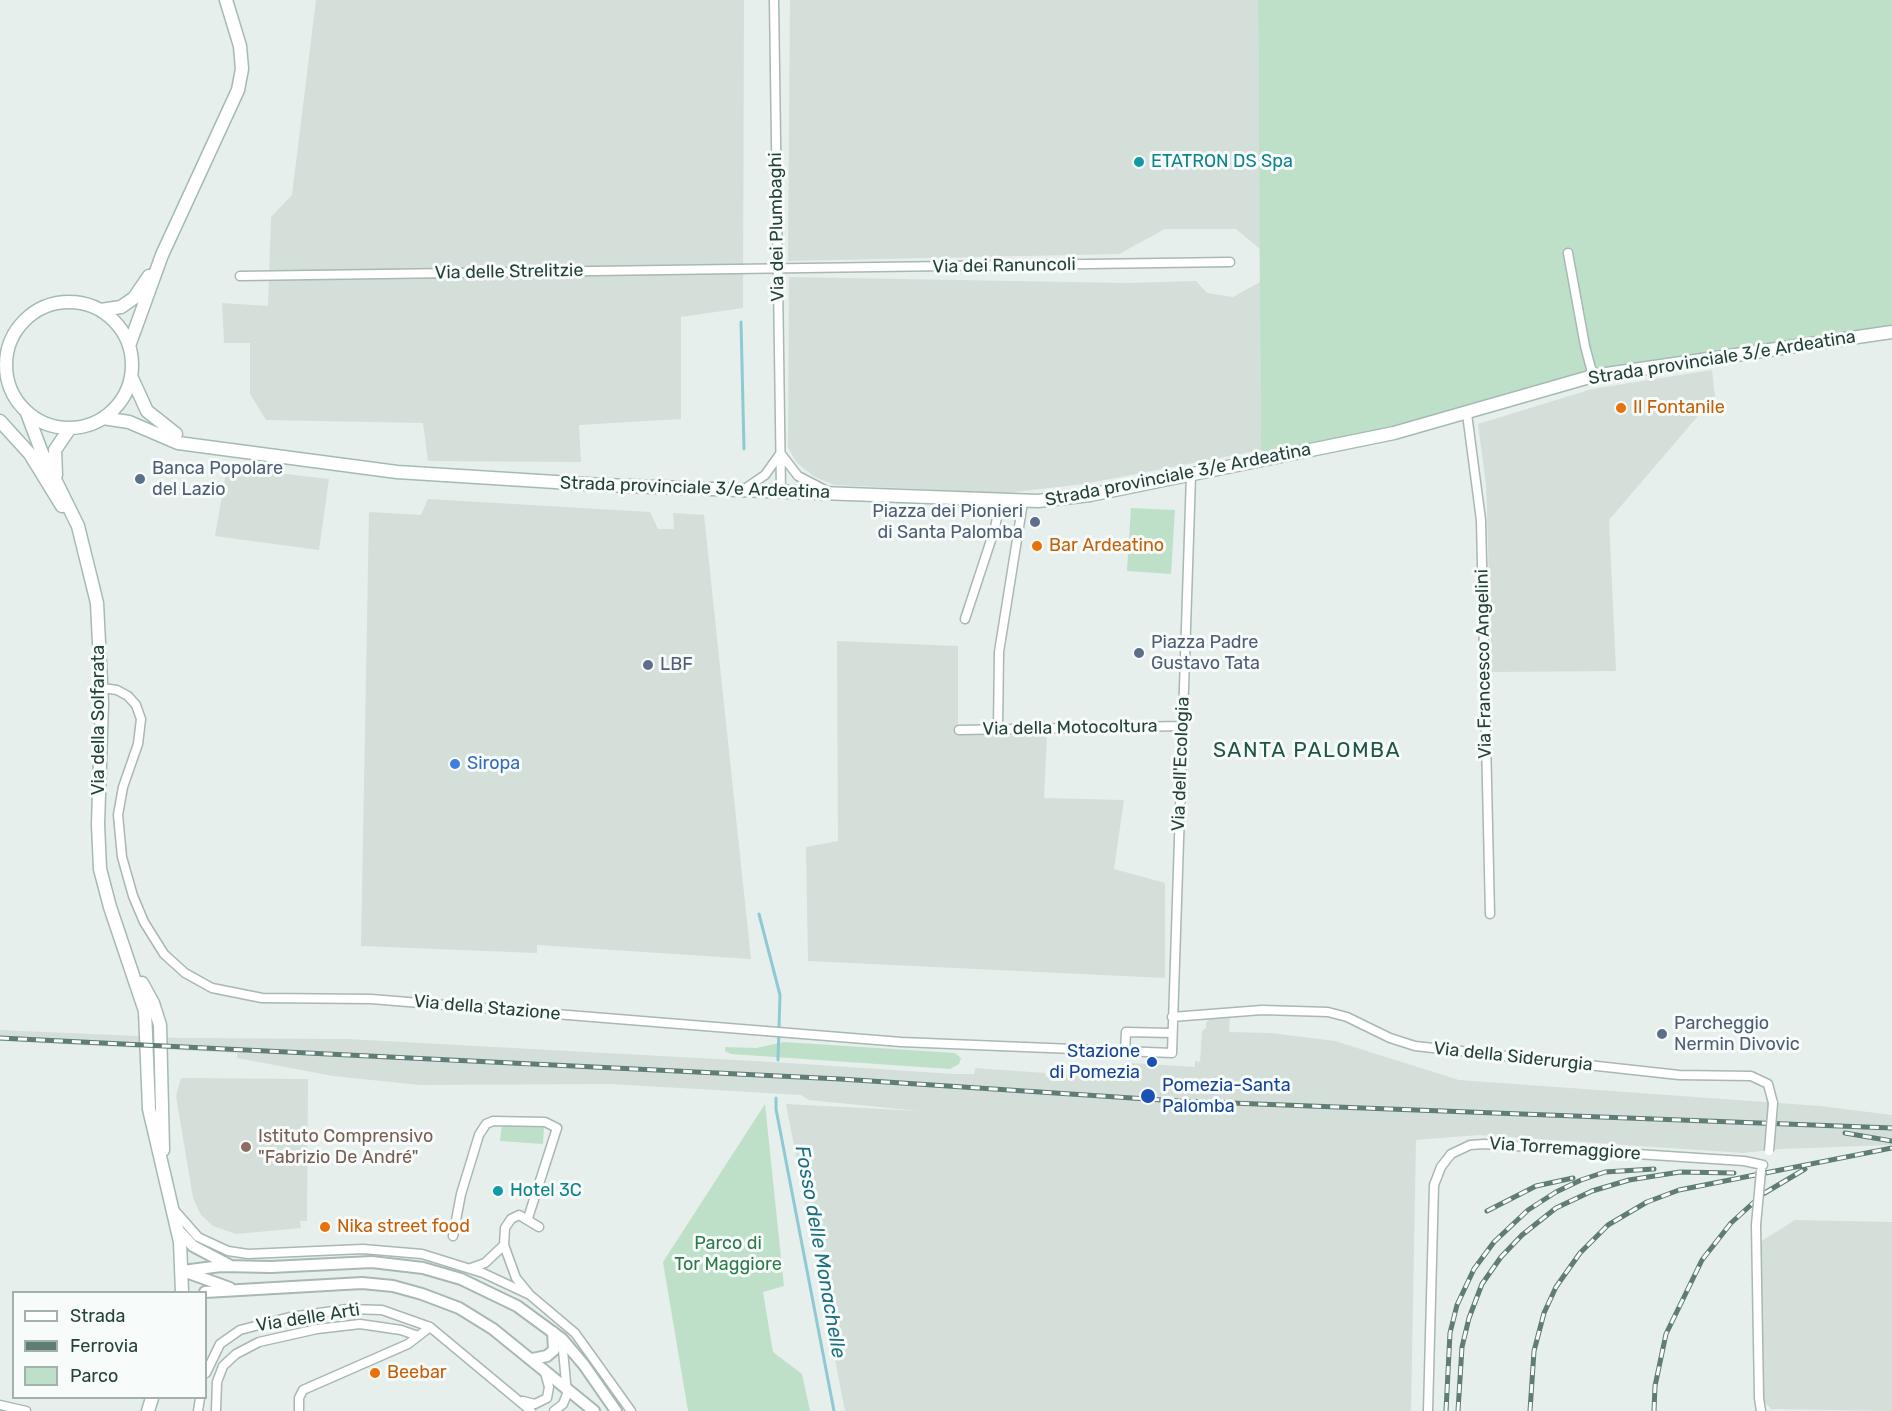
<!DOCTYPE html>
<meta charset="utf-8">
<style>
body{margin:0}
#map{position:relative;width:1892px;height:1411px;overflow:hidden;background:#e6efeb;font-family:Rubik,sans-serif}
canvas{display:block}
.legend{position:absolute;left:12px;top:1291px;width:195px;height:108px;box-sizing:border-box;background:#f7fbf9;border:2px solid #a3b1ad;margin:0;padding:8px 10px;list-style:none;font-size:18px;color:#24423a}
.legend li{display:flex;align-items:center;gap:12px;height:30px}
.legend b{width:30px;border:2px solid #a3b1ad}
</style>
<div id="map">
<canvas width="1892" height="1411"></canvas>
<ul class="legend">
<li><b style="height:8px;background:#fff"></b>Strada</li>
<li><b style="height:8px;background:#5f7d75"></b>Ferrovia</li>
<li><b style="height:16px;background:#bfe0c8"></b>Parco</li>
</ul>
</div>
<script>
const ctx = document.querySelector('canvas').getContext('2d');
ctx.lineJoin = 'round';
function paint(path, color) {
  ctx.fillStyle = color;
  ctx.fill(path, 'evenodd');
}
function poly(rows) {
  const path = new Path2D();
  for (const r of rows) {
    if (r.length === 3) {
      path.moveTo(r[0] + r[2], r[1]);
      path.arc(r[0], r[1], r[2], 0, 2 * Math.PI);
      continue;
    }
    path.moveTo(r[0], r[1]);
    for (let i = 2; i < r.length; i += 2) path.lineTo(r[i], r[i + 1]);
  }
  return path;
}
function trace(path, color, width, dash) {
  ctx.strokeStyle = color;
  ctx.lineWidth = width;
  ctx.lineCap = dash ? 'butt' : 'round';
  ctx.setLineDash(dash || []);
  ctx.stroke(path);
}
function label(font, color, halo, rows, align = 'center') {
  ctx.font = font + ' Rubik,sans-serif';
  ctx.lineWidth = 6;
  ctx.setLineDash([]);
  ctx.textBaseline = 'middle';
  ctx.strokeStyle = halo;
  ctx.fillStyle = color;
  for (const [text, x, y, turn = 0] of rows) {
    ctx.save();
    ctx.translate(x, y);
    ctx.rotate((+turn || 0) * Math.PI / 180);
    ctx.textAlign = isNaN(turn) ? turn : align;
    if (halo) ctx.strokeText(text, 0, 0);
    ctx.fillText(text, 0, 0);
    ctx.restore();
  }
}
paint(poly([
 [316,0,744,0,743,308,681,317,681,419,579,425,581,462,428,461,423,423,266,420,250,394,250,343,224,343,222,303,268,306,271,217,292,195],
 [790,0,1258,0,1260,249,1236,229,1165,229,1119,254,788,261],
 [789,277,1126,283,1196,281,1207,293,1233,297,1260,282,1261,450,1084,484,1005,493,834,485,813,476,797,463,788,448],
 [1712,370,1715,396,1609,520,1616,671,1492,672,1486,485,1478,424,1592,389],
 [227,467,329,479,319,550,215,536],
 [428,499,650,512,658,529,674,529,673,513,704,515,751,959,537,945,537,953,361,946,369,512,421,515],
 [837,641,958,646,958,733,1047,734,1044,798,1124,800,1114,869,1165,883,1165,978,808,961,806,847,838,841],
 [1230,1015,1229,1032,1271,1033,1335,1041,1459,1080,1820,1106,1892,1115,1892,1145,1781,1149,1743,1153,1479,1135,1416,1140,1411,1411,845,1411,786,1104,919,1111,809,1100,801,1095,611,1084,420,1085,333,1076,237,1058,237,1053,0,1041,0,1030,182,1038,347,1039,772,1062,954,1074,974,1074,975,1068,988,1069,1045,1073,1046,1077,1060,1078,1060,1075,1130,1078,1131,1063,1195,1067,1195,1061,1200,1062,1202,1031,1206,1028,1206,1022,1215,1016],
 [181,1078,308,1079,307,1221,300,1221,301,1228,236,1234,213,1226,201,1215,193,1198,176,1096],
 [1795,1220,1892,1222,1892,1411,1771,1409,1761,1398,1760,1242]
]), '#d4dfda');
paint(poly([
 [1258,0,1892,0,1892,332,1640,368,1261,461],
 [1131,508,1175,510,1171,574,1127,571],
 [784,1042,955,1053,961,1058,959,1064,950,1069,731,1054,725,1051,725,1047,756,1048],
 [765,1104,784,1286,763,1292,773,1352,802,1374,810,1411,688,1411,663,1262],
 [502,1124,544,1126,543,1144,500,1141]
]), '#bfe0c8');
trace(poly([
 [741,322,744,449],
 [759,914,780,995,778,1060],
 [776,1098,776,1109,834,1411]
]), '#8ec9d4', 3);
const minor = poly([
 [774,0,781,491],
 [1568,253,1585,346,1593,376],
 [240,276,1230,262],
 [1467,414,1481,520,1490,914],
 [781,454,798,476,825,490],
 [743,490,765,475,780,454],
 [965,619,995,528,1000,501],
 [102,688,117,690,128,696,136,705,141,719,138,744,123,787,118,815,122,857,133,896,144,922,164,954,185,973,212,988,262,998,371,999,901,1042,1172,1053,1191,475],
 [998,729,999,652,1023,502],
 [959,730,1182,726],
 [1172,1017,1262,1010,1328,1012,1347,1017,1390,1038,1415,1046,1679,1075,1751,1076,1768,1084,1773,1103],
 [1125,1052,1126,1032,1172,1033],
 [176,1212,198,1237,228,1251,248,1254,363,1249,422,1254,483,1273,530,1295],
 [1756,1225,1759,1398,1761,1411],
 [539,1227,519,1215,511,1219,505,1228,504,1245,516,1278,530,1295,575,1333,631,1411],
 [453,1236,461,1194,479,1135,486,1124,493,1121,545,1122,557,1128,528,1218],
 [471,1268,485,1263,504,1245],
 [206,1373,220,1344,240,1330,290,1317,348,1309,382,1310,430,1327,531,1411],
 [523,1401,535,1404,547,1398,549,1387,544,1369],
 [0,1405,26,1411],
 [198,1411,200,1398],
 [216,1411,217,1382,223,1366,236,1354,259,1342,317,1329,360,1324,401,1330,418,1336],
 [299,1411,299,1398,303,1390,408,1344,430,1327],
 [554,1411,563,1404,567,1394,562,1339],
 [1428,1411,1434,1185,1441,1167,1451,1154,1470,1145,1484,1144,1744,1161,1763,1165]
]);
const tertiary = poly([
 [179,1231,193,1246,229,1265],
 [183,1271,221,1266,271,1267,372,1262,423,1268,461,1279,517,1306,562,1339,584,1365,616,1411],
 [186,1272,230,1288],
 [205,1292,362,1283,393,1286,422,1294,459,1308,493,1329,594,1411],
 [532,1359,547,1356,554,1350,553,1332]
]);
const secondary = poly([
 [69,365,63],
 [101,310,121,307,134,298,149,276],
 [129,346,162,255,238,90,242,69,240,46,226,0],
 [131,376,147,411,176,434],
 [27,413,42,453,78,526,97,603,102,703,98,824,100,869,110,907,145,1011,149,1109,180,1242,182,1292],
 [103,418,129,422,178,443,397,472,603,485,1038,501,1090,495,1394,433,1593,376,1892,332],
 [0,421,30,454,62,506],
 [56,475,55,450,70,428],
 [142,983,153,1003,160,1025,163,1150],
 [148,1411,152,1398]
]);
trace(minor, '#a8b8b2', 11);
trace(tertiary, '#a8b8b2', 14);
trace(secondary, '#a4bbb3', 15);
trace(minor, '#fff', 8);
trace(tertiary, '#fff', 10);
trace(secondary, '#fff', 12);
const rail = poly([
 [0,1038,840,1079,1178,1101,1892,1128],
 [1845,1133,1892,1141],
 [1487,1211,1536,1186,1573,1178],
 [1446,1411,1450,1333,1457,1305,1474,1269,1494,1242,1528,1210,1556,1192,1581,1180,1605,1172,1654,1169],
 [1458,1411,1462,1347,1469,1318,1482,1284,1501,1257,1522,1235,1556,1208,1592,1191,1629,1180,1680,1172,1734,1173],
 [1530,1411,1534,1351,1544,1313,1556,1287,1580,1253,1608,1225,1647,1202,1679,1190,1892,1148],
 [1654,1411,1655,1386,1666,1334,1702,1260,1731,1223,1763,1194,1805,1169]
]);
trace(rail, '#5f7d75', 5);
trace(rail, '#f7fbf9', 3, [9]);
const minorBridge = poly([
 [1769,1151,1773,1103],
 [1756,1225,1761,1171]
]);
trace(minorBridge, '#a8b8b2', 11, []);
trace(minorBridge, '#fff', 8);
for (const [x, y, r, color] of [
 [1139,162,6,"#0f9aa8"],
 [1621,408,6,"#e8710a"],
 [140,479,6,"#5c6f8a"],
 [1035,522,6,"#5c6f8a"],
 [1037,546,6,"#e8710a"],
 [1139,653,6,"#5c6f8a"],
 [648,665,6,"#5c6f8a"],
 [455,764,6,"#3f7fe0"],
 [1662,1034,6,"#5c6f8a"],
 [1152,1062,6,"#1a4fb4"],
 [1148,1096,8,"#1a4fb4"],
 [246,1147,6,"#8d6e63"],
 [498,1191,6,"#0f9aa8"],
 [325,1227,6,"#e8710a"],
 [375,1373,6,"#e8710a"]
]) {
  const dot = new Path2D();
  dot.arc(x, y, r, 0, 2 * Math.PI);
  ctx.fillStyle = color;
  ctx.fill(dot);
  trace(dot, '#f7fbf9', 2);
}
label('18px', '#0d838f', '#f7fbf9', [
 ["ETATRON DS Spa",1151,162],
 ["Hotel 3C",510,1191]
], 'left');
label('18px', '#24423a', '#f7fbf9', [
 ["Via dei Plumbaghi",777,227,-91],
 ["Via dei Ranuncoli",1004,266,-1],
 ["Via delle Strelitzie",509,272,-1],
 ["Strada provinciale 3/e Ardeatina",1722,358,-9],
 ["Strada provinciale 3/e Ardeatina",1178,475,-11],
 ["Strada provinciale 3/e Ardeatina",695,488,2],
 ["Via Francesco Angelini",1484,664,-91],
 ["Via della Solfarata",99,720,-90],
 ["Via della Motocoltura",1070,728,-1],
 ["Via dell'Ecologia",1181,764,-88],
 ["Via della Stazione",487,1008,5],
 ["Via della Siderurgia",1513,1057,6],
 ["Via Torremaggiore",1565,1149,4],
 ["Via delle Arti",308,1318,-9]
]);
label('18px', '#c56008', '#f7fbf9', [
 ["Il Fontanile",1633,408],
 ["Bar Ardeatino",1049,546],
 ["Nika street food",337,1227],
 ["Beebar",387,1373]
], 'left');
label('18px', '#4e5e75', '#f7fbf9', [
 ["Banca Popolare",152,469],
 ["del Lazio",152,490],
 ["Piazza dei Pionieri",1023,512,"right"],
 ["di Santa Palomba",1023,533,"right"],
 ["Piazza Padre",1151,643],
 ["Gustavo Tata",1151,664],
 ["LBF",660,665],
 ["Parcheggio",1674,1024],
 ["Nermin Divovic",1674,1045]
], 'left');
label('18px', '#366cbe', '#f7fbf9', [
 ["Siropa",467,764]
], 'left');
label('18px', '#164399', '#f7fbf9', [
 ["Stazione",1140,1052],
 ["di Pomezia",1140,1073],
 ["Pomezia-Santa",1162,1086,"left"],
 ["Palomba",1162,1107,"left"]
], 'right');
label('18px', '#785e54', '#f7fbf9', [
 ["Istituto Comprensivo",258,1137],
 ["\"Fabrizio De André\"",258,1158]
], 'left');
label('18px', '#2d7a4b', '#f7fbf9', [
 ["Parco di",728,1244],
 ["Tor Maggiore",728,1265]
]);
label('italic 20px', '#1c6f80', '#f7fbf9', [
 ["Fosso delle Monachelle",820,1252,80]
]);
ctx.letterSpacing = '1.5px';
label('21px', '#1f5548', '#f7fbf9', [
 ["SANTA PALOMBA",1307,751]
]);
ctx.letterSpacing = '0px';
</script>
